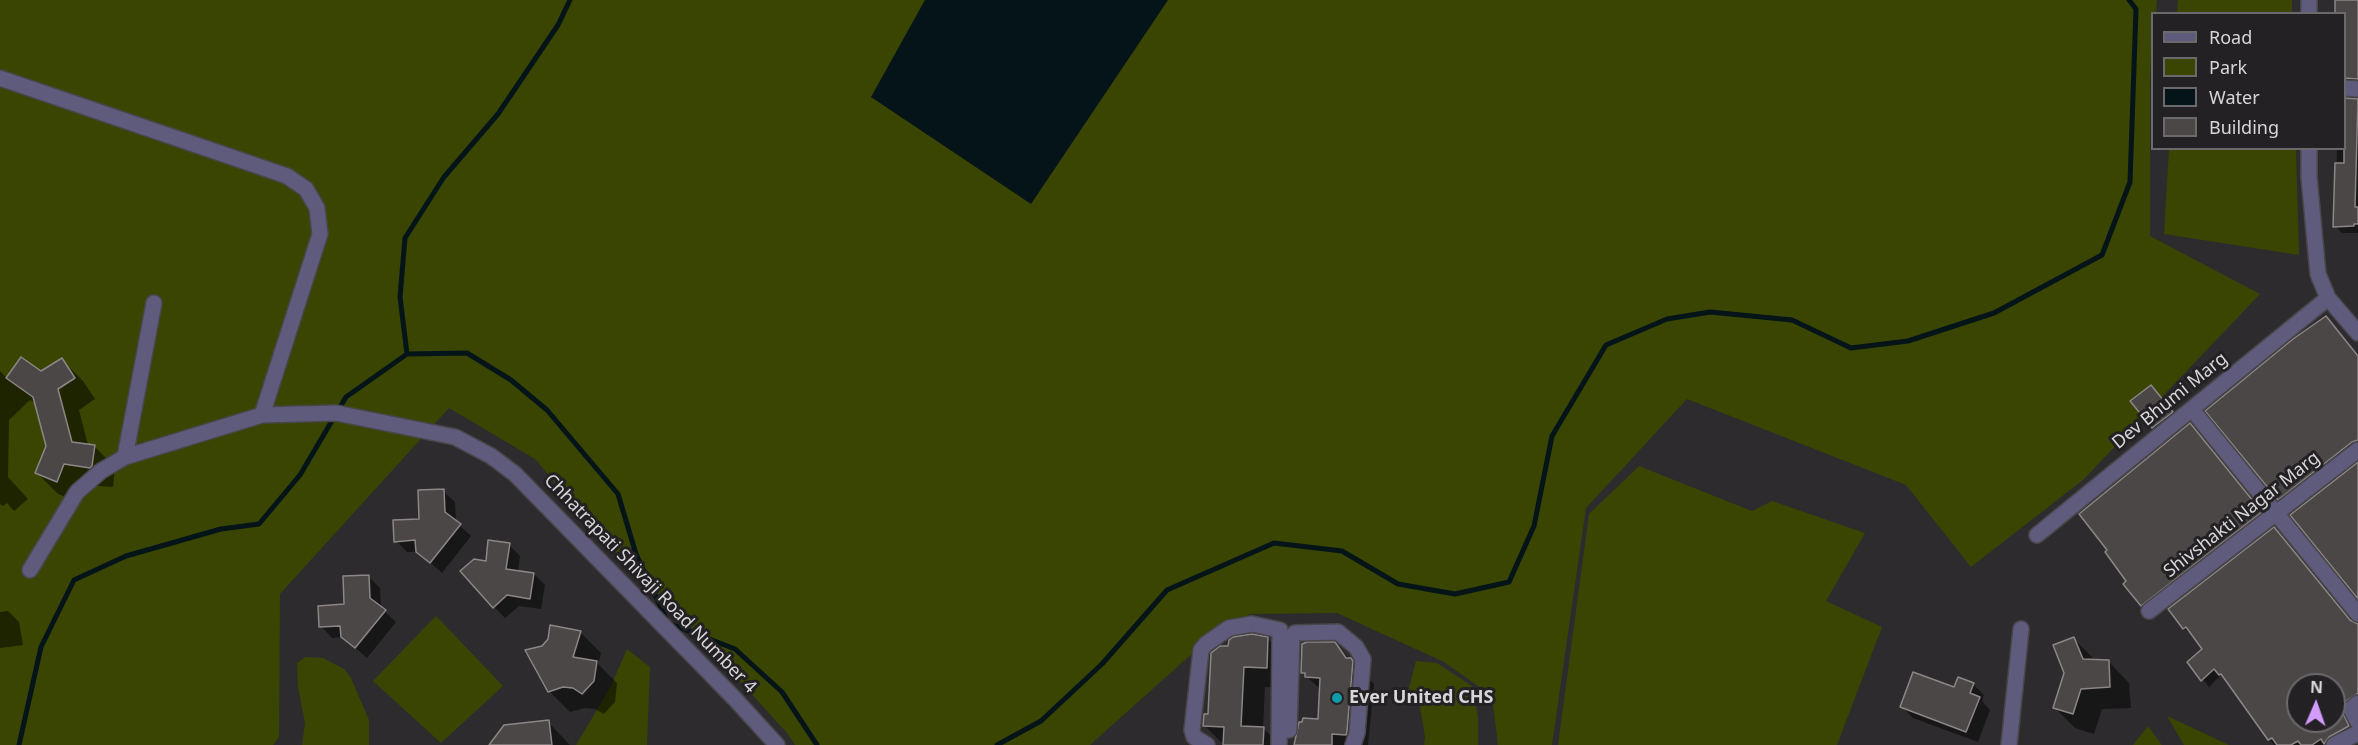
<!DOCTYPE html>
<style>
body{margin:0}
#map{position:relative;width:2358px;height:745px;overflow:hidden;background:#2e2b2e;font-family:"Noto Sans",sans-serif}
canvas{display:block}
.legend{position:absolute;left:2151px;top:12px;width:195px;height:138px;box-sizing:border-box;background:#242124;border:2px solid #6c696c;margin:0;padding:8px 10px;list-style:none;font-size:18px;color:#d8d6d8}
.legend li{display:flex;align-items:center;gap:12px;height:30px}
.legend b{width:30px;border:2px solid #6c696c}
.north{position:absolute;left:2286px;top:673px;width:60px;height:60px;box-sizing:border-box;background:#242124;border:2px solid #6c696c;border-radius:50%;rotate:2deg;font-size:16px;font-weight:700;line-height:24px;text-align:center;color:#d8d6d8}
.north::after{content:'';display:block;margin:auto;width:21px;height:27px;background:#d39cfc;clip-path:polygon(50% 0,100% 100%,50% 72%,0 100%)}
</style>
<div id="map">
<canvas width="2358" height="745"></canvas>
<ul class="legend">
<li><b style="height:8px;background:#5e5b7d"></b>Road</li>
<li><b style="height:16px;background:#394500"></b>Park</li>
<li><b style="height:16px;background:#051419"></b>Water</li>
<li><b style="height:16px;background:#4c4747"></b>Building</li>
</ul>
<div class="north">N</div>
</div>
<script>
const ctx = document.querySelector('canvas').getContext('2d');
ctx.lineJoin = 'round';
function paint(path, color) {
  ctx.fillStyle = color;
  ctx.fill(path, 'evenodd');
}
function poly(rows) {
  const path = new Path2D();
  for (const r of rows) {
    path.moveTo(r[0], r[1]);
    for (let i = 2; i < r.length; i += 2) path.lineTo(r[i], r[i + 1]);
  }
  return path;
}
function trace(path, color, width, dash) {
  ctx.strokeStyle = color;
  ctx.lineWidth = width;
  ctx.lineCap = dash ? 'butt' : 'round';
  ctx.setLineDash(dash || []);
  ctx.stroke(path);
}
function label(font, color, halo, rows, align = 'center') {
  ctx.font = font + ' "Noto Sans",sans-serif';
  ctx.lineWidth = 6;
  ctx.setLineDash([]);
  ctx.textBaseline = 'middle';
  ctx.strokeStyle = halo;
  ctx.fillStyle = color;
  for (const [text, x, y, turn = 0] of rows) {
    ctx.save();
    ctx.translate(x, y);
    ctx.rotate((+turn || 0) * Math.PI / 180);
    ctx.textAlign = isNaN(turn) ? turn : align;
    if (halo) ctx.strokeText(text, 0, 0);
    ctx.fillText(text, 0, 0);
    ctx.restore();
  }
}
paint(poly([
 [0,0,2157,0,2156,13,2152,14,2150,87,2150,236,2260,294,2083,480,1971,567,1906,485,1687,399,1586,508,1552,745,1498,745,1492,696,1444,662,1337,613,1250,614,1204,643,1090,745,795,745,787,733,686,622,606,543,535,459,449,408,280,594,279,737,273,745,0,745],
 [2178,0,2292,0,2292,13,2177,13],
 [2169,149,2296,149,2299,255,2164,234],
 [1639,466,1752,511,1772,501,1865,533,1826,601,1882,627,1837,745,1558,745,1589,514],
 [436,616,503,686,441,743,373,681],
 [627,649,650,667,647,745,576,745,610,688],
 [305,657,323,658,344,669,351,678,369,720,369,745,302,745,305,723,298,687,297,663],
 [1416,661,1437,663,1472,686,1478,717,1478,745,1424,745,1425,737,1420,707,1409,688],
 [2167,716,2229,745,2184,745],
 [2148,726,2162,745,2133,745]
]), '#394500');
paint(poly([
 [925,0,1168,0,1031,204,871,97]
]), '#051419');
paint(poly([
 [2334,0,2358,0,2358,85,2344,85,2344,14,2334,14],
 [2344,99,2358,100,2358,233,2342,233,2335,226,2337,150,2335,148,2344,148],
 [2326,318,2358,356,2358,449,2285,505,2279,499],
 [62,360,83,381,95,399,79,410,88,445,94,446,115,467,113,487,86,485,78,502,58,494,37,473,48,446,37,404,30,400,9,420,8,477,28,499,14,511,7,503,3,506,0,504,0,371,7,378,41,373],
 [2158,394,2179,420,2161,435,2132,401],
 [2190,425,2268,519,2149,612,2142,605,2128,581],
 [443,491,455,502,456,522,471,536,442,573,418,552,407,552,396,541,421,520],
 [2274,529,2352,622,2358,625,2358,703,2347,717,2355,733,2335,745,2274,745,2221,675,2209,687,2189,662,2204,649,2193,633,2191,634,2184,628],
 [2298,685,2334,685,2334,721,2298,721],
 [509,545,520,556,518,572,534,574,545,585,541,609,519,606,505,618,494,607,487,562],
 [368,576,380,588,381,608,396,622,367,658,343,637,332,638,321,626,346,606],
 [8,611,19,622,23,645,0,648,0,612],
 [580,632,601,653,598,664,617,683,615,702,604,714,595,709,585,708,570,712,549,691,543,647,549,640],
 [1268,639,1289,660,1287,688,1265,687,1263,728,1280,745,1224,745,1205,726,1209,715,1213,654],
 [2074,639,2095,660,2108,661,2129,683,2131,708,2102,709,2094,734,2075,728,2054,707],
 [1334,643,1374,684,1368,745,1296,745,1319,720,1321,690,1302,672],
 [1973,684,1984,695,1982,701,1990,710,1978,742,1913,718,1902,707],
 [548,722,570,745,496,745]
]), '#0007');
trace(poly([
 [407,354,467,353,511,380,547,410,618,494,636,554,668,623,735,649,782,692,817,745],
 [19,745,41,647,74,580,126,556,221,529,259,524,300,475,346,397,407,354,400,297,405,238,444,177,498,114,558,25,570,0],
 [997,745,1041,721,1102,664,1167,590,1274,543,1342,551,1398,584,1455,594,1509,582,1534,526,1552,436,1606,345,1667,319,1710,312,1792,320,1851,348,1908,341,1994,313,2102,255,2130,182,2136,9,2129,0]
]), '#051419', 5);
const building = poly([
 [2335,0,2358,0,2358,79,2344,78,2344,13,2335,13,2335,0],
 [2344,98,2358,99,2355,207,2358,207,2358,224,2354,224,2354,226,2333,227,2335,163,2344,163,2344,98],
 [2326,316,2358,356,2358,440,2352,442,2278,500,2205,411,2293,339,2326,316],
 [21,357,41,371,62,358,75,378,58,389,72,442,95,445,92,466,90,468,64,464,57,482,35,473,46,446,33,397,6,378,21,357],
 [2151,385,2173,412,2152,428,2130,401,2151,385],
 [2190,423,2262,512,2141,606,2123,584,2126,581,2105,552,2107,550,2079,514,2190,423],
 [2358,462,2358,599,2290,515,2358,462],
 [444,489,445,512,461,524,430,563,416,552,415,540,394,542,393,520,419,519,418,490,444,489],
 [2274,527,2350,620,2358,624,2358,693,2345,702,2341,709,2349,726,2329,737,2324,744,2321,739,2312,745,2301,745,2298,741,2291,745,2277,745,2272,738,2268,740,2221,674,2219,675,2214,669,2201,681,2187,662,2202,649,2186,627,2183,629,2168,609,2274,527],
 [2298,685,2334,685,2334,721,2298,721,2298,685],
 [488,540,510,543,506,569,534,573,530,599,507,595,493,608,460,571,474,559,486,561,488,540],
 [369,575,370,598,386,610,355,648,341,637,340,626,319,627,318,606,344,604,343,576,369,575],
 [550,625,581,631,573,657,597,661,594,681,582,694,573,688,563,687,548,692,525,650,542,646,548,639,550,625],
 [1252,634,1268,637,1267,668,1244,667,1241,726,1264,727,1263,745,1223,745,1224,727,1203,726,1204,714,1208,714,1211,653,1220,646,1228,646,1229,640,1233,637,1252,634],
 [2074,637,2083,659,2109,660,2110,687,2081,689,2073,714,2053,708,2064,673,2053,645,2074,637],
 [1307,642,1335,642,1346,658,1351,658,1353,661,1347,731,1346,735,1332,734,1332,745,1294,745,1299,722,1302,722,1303,718,1318,719,1320,678,1305,677,1305,673,1301,673,1302,644,1307,642],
 [1913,672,1954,687,1958,677,1974,683,1970,693,1980,697,1966,732,1900,707,1913,672],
 [549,720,552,745,489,745,504,725,549,720]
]);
paint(building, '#4c4747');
trace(building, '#8c8686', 1.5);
const minor = poly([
 [2309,0,2309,14],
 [0,78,287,176,306,189,317,208,320,234,262,415],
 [2344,88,2358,89],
 [2309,148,2309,177,2318,274,2328,298,2358,333],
 [2198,417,2358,614],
 [125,457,154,303],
 [2037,535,2328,298],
 [30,570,77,492,101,471,125,457,262,415,336,413,455,437,491,456,515,474,735,699,777,745],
 [2149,611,2358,450],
 [2358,703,2351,709,2358,722],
 [1289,730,1292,637,1295,633,1338,632,1356,647,1363,659,1357,733,1353,745],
 [1207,745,1194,737,1192,730,1201,650,1206,644,1229,628,1252,624,1280,630,1279,745],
 [2009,745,2021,629],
 [2334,745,2358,733]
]);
trace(minor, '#494649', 18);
trace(minor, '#5e5b7d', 15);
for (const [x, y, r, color] of [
 [1337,698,6,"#0f9aa8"]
]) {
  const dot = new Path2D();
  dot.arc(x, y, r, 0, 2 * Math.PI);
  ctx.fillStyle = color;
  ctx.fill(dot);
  trace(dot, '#242124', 2);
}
label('18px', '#d8d6d8', '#242124', [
 ["Dev Bhumi Marg",2170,401,-39],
 ["Shivshakti Nagar Marg",2242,515,-38],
 ["Chhatrapati Shivaji Road Number 4",650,584,46]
]);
label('bold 18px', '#d8d6d8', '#242124', [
 ["Ever United CHS",1349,698]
], 'left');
</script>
